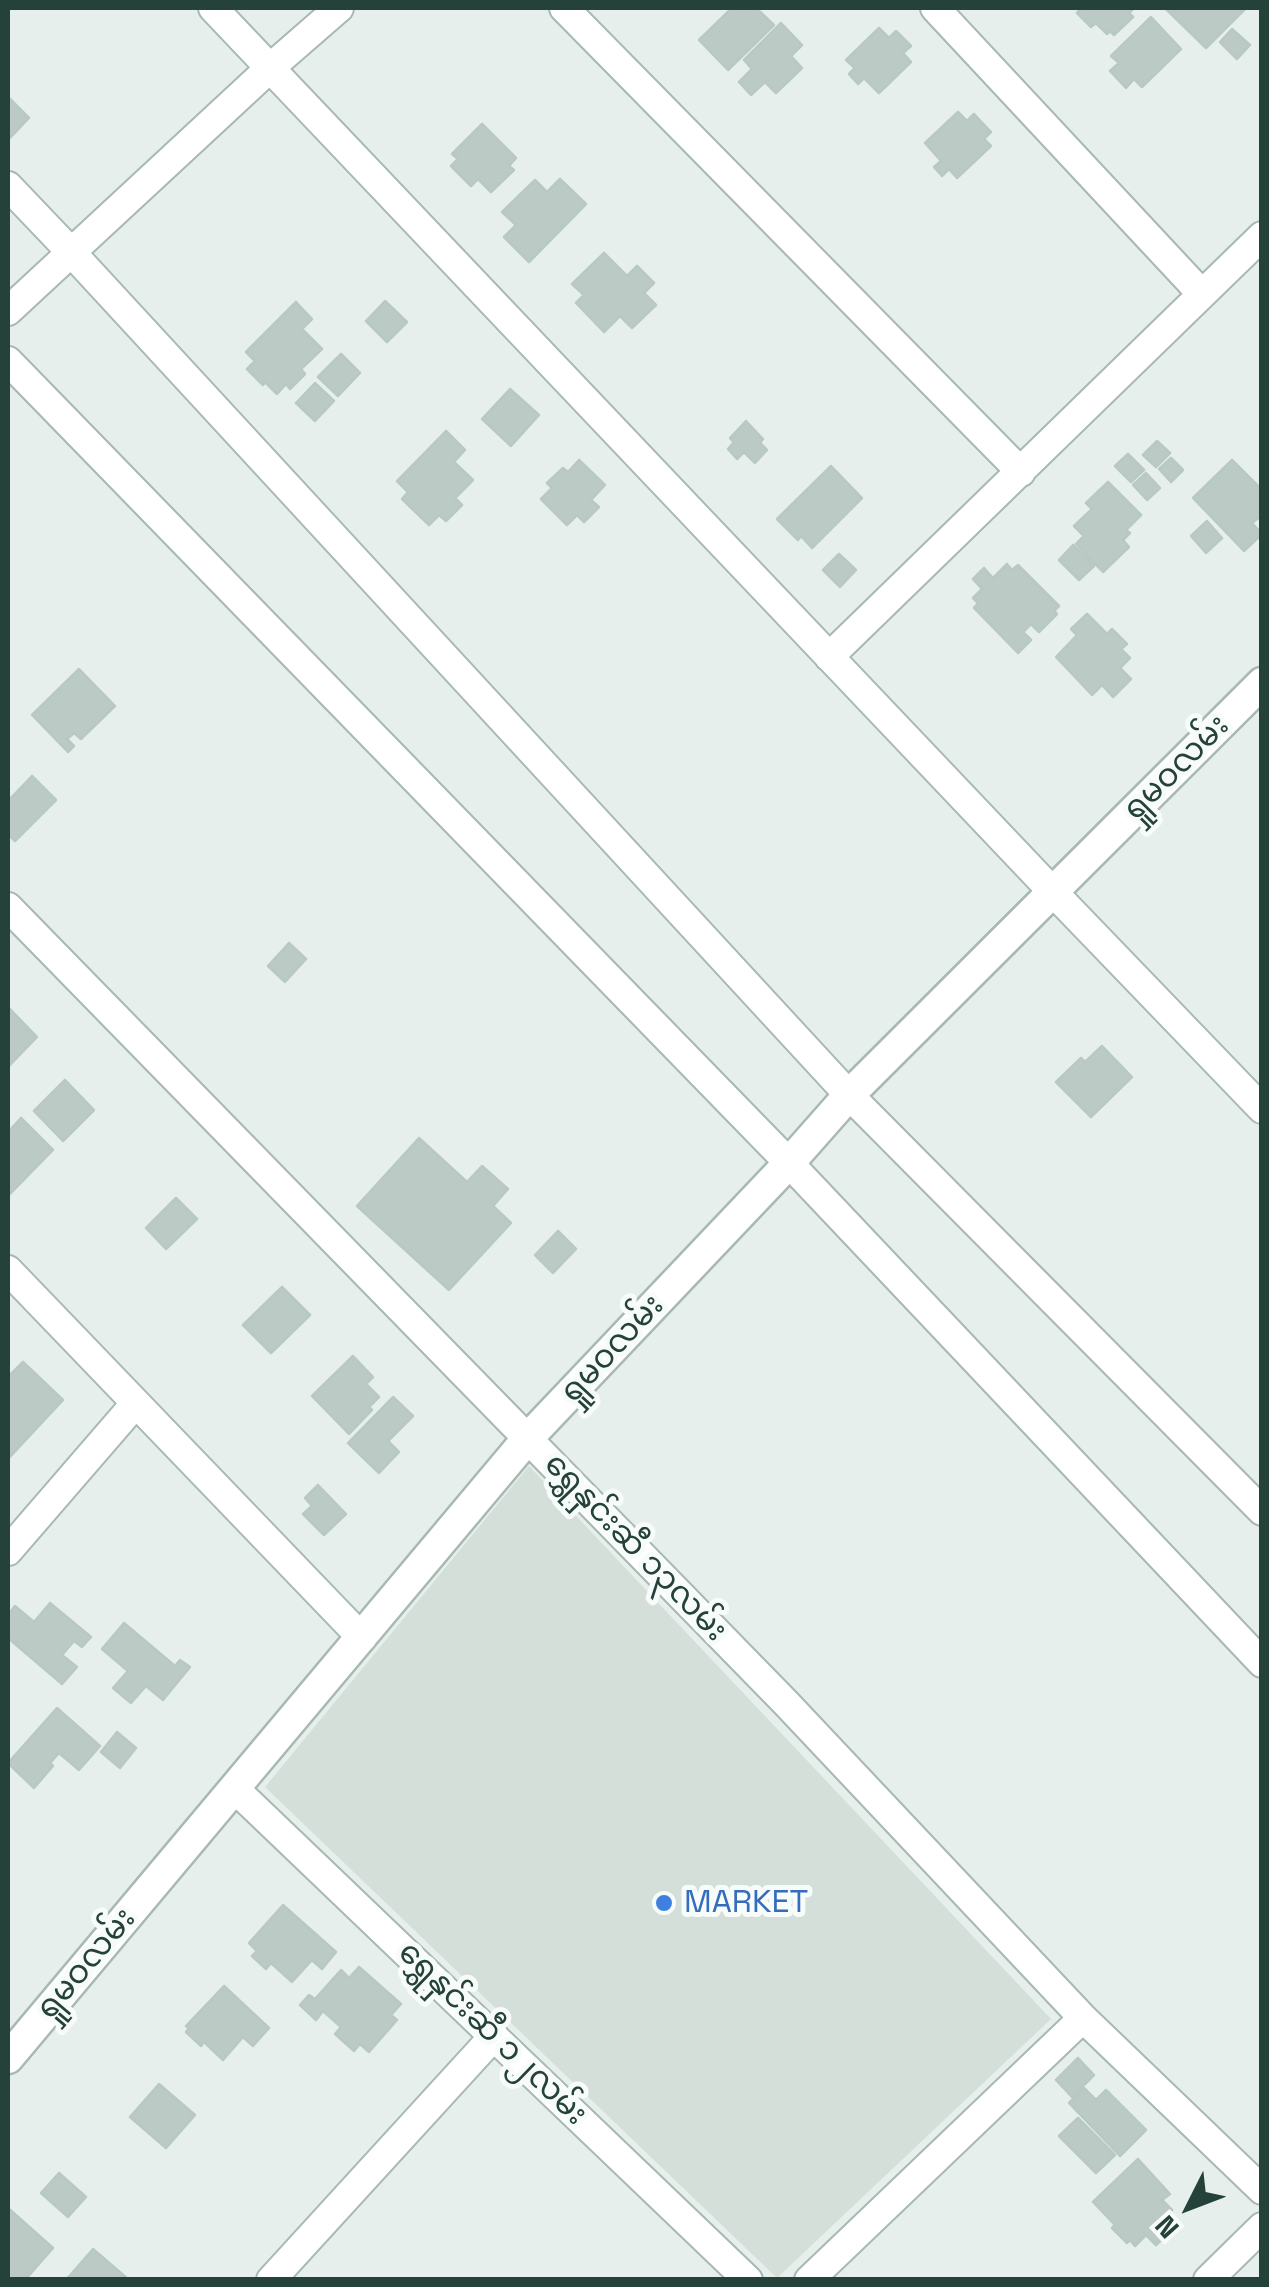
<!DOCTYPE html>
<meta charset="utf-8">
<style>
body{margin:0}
#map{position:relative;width:1269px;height:2287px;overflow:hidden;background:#e6efeb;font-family:"Space Grotesk",sans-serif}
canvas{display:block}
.frame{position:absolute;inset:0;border:10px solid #24423a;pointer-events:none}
.north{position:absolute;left:1139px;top:2157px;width:100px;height:100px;-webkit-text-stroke:8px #f7fbf9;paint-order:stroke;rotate:228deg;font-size:28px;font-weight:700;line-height:40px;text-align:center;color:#24423a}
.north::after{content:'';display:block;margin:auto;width:35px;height:45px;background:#24423a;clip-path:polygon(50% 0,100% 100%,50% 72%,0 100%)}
</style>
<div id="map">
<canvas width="1269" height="2287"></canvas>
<div class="frame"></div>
<div class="north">N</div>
</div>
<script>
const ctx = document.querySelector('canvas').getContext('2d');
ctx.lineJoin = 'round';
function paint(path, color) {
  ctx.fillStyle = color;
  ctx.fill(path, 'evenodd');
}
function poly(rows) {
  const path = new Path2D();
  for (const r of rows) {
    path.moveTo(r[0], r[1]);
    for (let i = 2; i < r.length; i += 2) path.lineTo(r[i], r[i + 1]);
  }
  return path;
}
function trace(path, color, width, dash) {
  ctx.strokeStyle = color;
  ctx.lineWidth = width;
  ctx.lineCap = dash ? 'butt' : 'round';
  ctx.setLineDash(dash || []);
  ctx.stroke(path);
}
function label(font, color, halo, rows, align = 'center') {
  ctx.font = font + ' "Space Grotesk","Noto Sans Myanmar",sans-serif';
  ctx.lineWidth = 10;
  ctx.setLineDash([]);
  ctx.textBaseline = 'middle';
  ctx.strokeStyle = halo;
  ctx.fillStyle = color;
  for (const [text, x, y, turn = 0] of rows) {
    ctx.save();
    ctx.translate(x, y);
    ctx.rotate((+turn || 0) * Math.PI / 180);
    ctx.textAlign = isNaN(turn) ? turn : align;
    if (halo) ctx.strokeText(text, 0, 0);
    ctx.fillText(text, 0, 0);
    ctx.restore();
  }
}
paint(poly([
 [529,1466,1051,2019,777,2278,265,1787]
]), '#d4dfda');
const building = poly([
 [732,8,756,8,774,25,728,70,699,40,732,8],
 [1081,8,1134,8,1129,13,1133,17,1114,35,1110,31,1107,34,1096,23,1091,27,1077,13,1081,8],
 [1165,8,1246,8,1206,48,1165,8],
 [1151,17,1181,49,1142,87,1134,79,1126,88,1110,71,1119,63,1111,56,1151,17],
 [781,23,802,45,791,56,802,68,776,93,765,82,751,95,739,82,752,69,744,60,781,23],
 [879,28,889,38,896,31,911,46,903,53,911,62,879,93,864,78,858,84,849,74,855,68,846,60,879,28],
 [1232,29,1250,45,1237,59,1220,42,1232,29],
 [10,99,29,118,9,139,8,102,10,99],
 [958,112,967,121,974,114,991,132,984,139,991,146,957,178,949,169,942,176,934,167,941,161,925,143,958,112],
 [482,124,516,158,509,166,514,170,491,192,478,179,471,186,451,166,458,159,452,154,482,124],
 [560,179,586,204,529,262,504,237,516,225,502,212,535,180,547,192,560,179],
 [604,253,627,276,637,266,654,283,644,293,656,305,632,328,620,316,604,332,576,303,584,295,572,284,604,253],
 [385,301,407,322,387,342,366,321,385,301],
 [296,302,312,319,302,329,322,349,301,369,305,374,290,389,286,384,277,394,265,382,263,385,247,369,255,361,246,352,296,302],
 [341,354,360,373,338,396,318,377,341,354],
 [315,383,334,401,315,421,296,403,315,383],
 [510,389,539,415,511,446,482,419,510,389],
 [746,421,763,439,760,443,767,450,755,463,744,452,737,459,728,449,734,442,730,438,746,421],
 [446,431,465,450,454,462,473,480,455,498,462,505,446,521,439,515,429,525,402,499,408,492,397,481,446,431],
 [1157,441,1170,453,1156,467,1143,455,1157,441],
 [1128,454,1144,470,1131,482,1115,466,1128,454],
 [1171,458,1183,470,1171,482,1159,469,1171,458],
 [579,460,605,485,591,500,599,507,584,522,577,515,567,525,541,499,552,488,547,483,563,468,568,472,579,460],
 [1232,460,1262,490,1262,515,1252,523,1262,534,1244,551,1193,498,1232,460],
 [831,466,862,498,812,548,801,536,798,540,777,519,831,466],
 [1146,473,1160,488,1147,500,1133,485,1146,473],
 [1108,482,1141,515,1126,530,1130,533,1123,540,1129,547,1103,572,1076,544,1084,536,1074,526,1092,509,1086,503,1108,482],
 [1207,521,1222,538,1206,553,1191,536,1207,521],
 [1073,545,1094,566,1079,580,1059,560,1073,545],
 [839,554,856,570,840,587,823,570,839,554],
 [1007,564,1012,570,1018,565,1059,606,1054,611,1057,614,1039,632,1031,624,1023,632,1031,640,1018,653,974,608,978,603,973,598,982,589,973,579,984,568,993,578,1007,564],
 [1087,614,1107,634,1112,629,1127,644,1121,649,1130,658,1120,668,1131,679,1113,697,1102,685,1092,695,1056,657,1077,635,1071,629,1087,614],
 [79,669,115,706,81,739,74,733,67,739,74,746,68,752,32,715,79,669],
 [32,776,56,800,15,841,8,834,8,801,32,776],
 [289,943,306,959,285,982,268,966,289,943],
 [8,1007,37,1037,8,1067,8,1007],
 [1102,1046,1132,1077,1091,1117,1056,1082,1081,1058,1085,1062,1102,1046],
 [65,1080,94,1110,63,1141,34,1111,65,1080],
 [21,1118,53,1150,8,1196,8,1132,21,1118],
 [419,1138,467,1182,482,1166,508,1189,493,1206,511,1223,449,1290,357,1206,419,1138],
 [176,1198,197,1219,166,1249,146,1228,176,1198],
 [558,1231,576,1249,553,1273,535,1255,558,1231],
 [282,1287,310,1315,271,1353,243,1325,282,1287],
 [353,1356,373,1377,366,1384,379,1397,369,1407,372,1410,349,1434,312,1396,353,1356],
 [23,1362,63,1400,8,1459,8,1372,10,1375,23,1362],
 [393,1397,413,1416,388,1441,399,1452,379,1473,348,1443,393,1397],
 [318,1485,346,1514,324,1535,303,1514,312,1506,305,1498,318,1485],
 [50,1603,91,1637,82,1647,74,1641,62,1655,77,1667,62,1684,8,1638,8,1615,15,1606,34,1622,50,1603],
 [124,1623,175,1666,180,1660,190,1667,163,1700,146,1686,131,1703,113,1688,128,1671,102,1649,124,1623],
 [57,1708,100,1746,79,1770,59,1753,50,1763,53,1766,34,1788,8,1763,57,1708],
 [117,1732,136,1748,120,1768,101,1752,117,1732],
 [283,1905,336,1952,322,1969,312,1960,292,1982,271,1963,266,1969,252,1956,257,1951,249,1943,283,1905],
 [359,1967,401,2004,391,2015,397,2020,369,2052,360,2044,354,2051,335,2034,341,2027,323,2011,316,2020,300,2005,309,1995,315,1999,341,1970,349,1978,359,1967],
 [224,1986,269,2028,253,2046,243,2037,223,2060,204,2042,201,2046,186,2032,189,2028,186,2026,224,1986],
 [1078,2058,1094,2075,1072,2097,1056,2080,1078,2058],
 [159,2084,195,2115,166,2148,130,2117,159,2084],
 [1084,2088,1096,2100,1106,2090,1146,2130,1120,2156,1069,2103,1084,2088],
 [1078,2118,1115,2155,1096,2173,1059,2136,1078,2118],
 [1138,2159,1170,2194,1162,2200,1172,2210,1161,2221,1171,2231,1156,2245,1146,2235,1135,2246,1130,2240,1127,2243,1112,2228,1115,2225,1093,2202,1138,2159],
 [59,2173,86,2197,68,2217,41,2193,59,2173],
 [8,2208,53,2248,25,2280,13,2280,8,2275,8,2208],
 [93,2249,129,2280,66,2280,93,2249]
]);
paint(building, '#bbcac4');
trace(building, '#b8c9c2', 2.5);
const minor = poly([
 [213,8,1052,891,1262,1109],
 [564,8,1021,472],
 [935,8,1201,293],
 [8,186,71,252,849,1095,1262,1511],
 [8,311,270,68,339,8],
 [8,361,789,1163,1262,1663],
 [829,657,1262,236],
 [8,907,786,1703,1083,2018,1262,2190],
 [8,1270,362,1638],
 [8,1551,135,1404],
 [235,1789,748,2280],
 [271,2280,494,2036],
 [809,2280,1083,2018],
 [1208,2280,1262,2227]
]);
const tertiary = poly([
 [8,2058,528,1438,789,1163,849,1095,1262,683]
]);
trace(minor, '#a8b8b2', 32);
trace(tertiary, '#a8b8b2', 35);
trace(minor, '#fff', 28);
trace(tertiary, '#fff', 30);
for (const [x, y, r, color] of [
 [664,1903,10,"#3f7fe0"]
]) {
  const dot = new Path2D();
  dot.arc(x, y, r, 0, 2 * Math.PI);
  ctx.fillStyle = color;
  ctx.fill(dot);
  trace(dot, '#f7fbf9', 4);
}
label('32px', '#24423a', '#f7fbf9', [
 ["ရှုမဝလမ်း",1176,769,-45],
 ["ရှုမဝလမ်း",612,1350,-47],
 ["ရွှေနှင်းဆီ ၁၃လမ်း",635,1548,46],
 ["ရှုမဝလမ်း",86,1965,-50],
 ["ရွှေနှင်းဆီ ၁၂လမ်း",492,2034,44]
]);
label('32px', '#366cbe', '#f7fbf9', [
 ["MARKET",684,1903]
], 'left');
</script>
